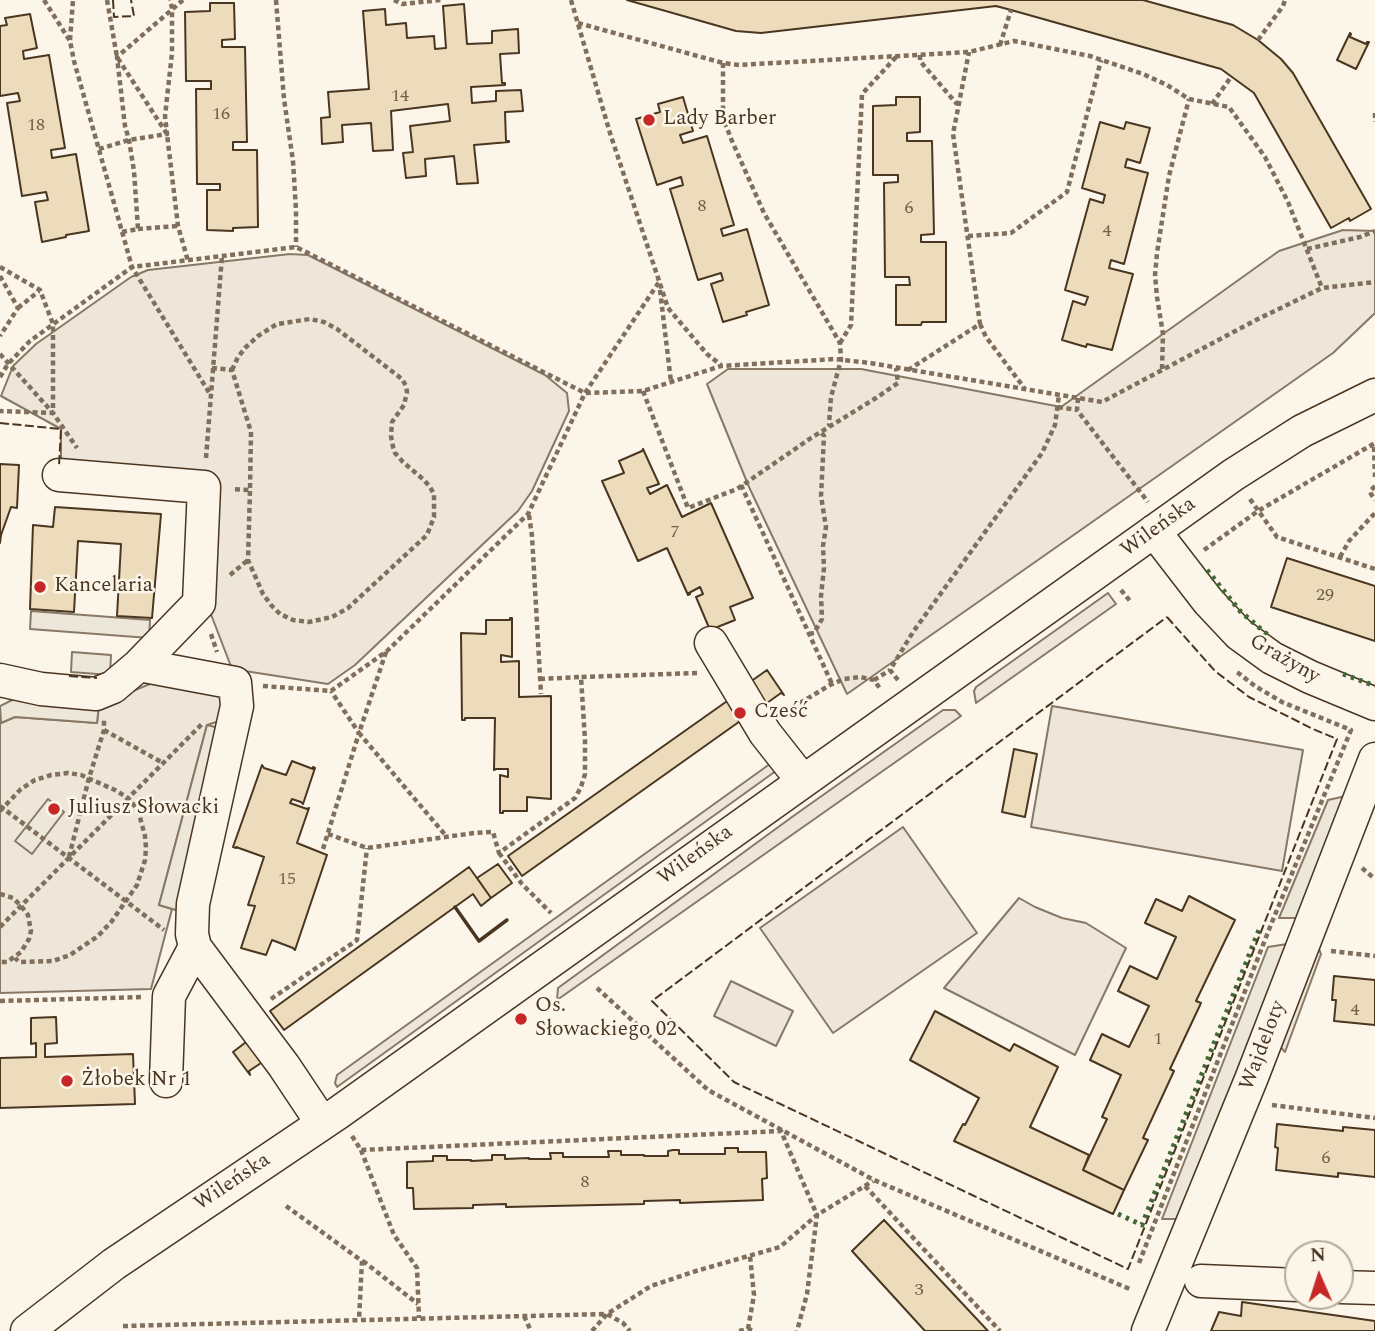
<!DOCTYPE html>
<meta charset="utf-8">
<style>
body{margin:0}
#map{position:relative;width:1375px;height:1331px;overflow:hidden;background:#fbf6e9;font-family:Spectral,serif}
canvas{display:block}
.north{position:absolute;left:1284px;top:1240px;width:70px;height:70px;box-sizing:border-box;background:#fbf6e9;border:2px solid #b4a999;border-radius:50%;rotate:357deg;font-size:19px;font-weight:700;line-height:28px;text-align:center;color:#4a3520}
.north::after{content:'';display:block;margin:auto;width:24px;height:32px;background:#c62828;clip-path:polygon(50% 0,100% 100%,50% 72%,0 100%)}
</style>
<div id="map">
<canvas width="1375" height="1331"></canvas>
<div class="north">N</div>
</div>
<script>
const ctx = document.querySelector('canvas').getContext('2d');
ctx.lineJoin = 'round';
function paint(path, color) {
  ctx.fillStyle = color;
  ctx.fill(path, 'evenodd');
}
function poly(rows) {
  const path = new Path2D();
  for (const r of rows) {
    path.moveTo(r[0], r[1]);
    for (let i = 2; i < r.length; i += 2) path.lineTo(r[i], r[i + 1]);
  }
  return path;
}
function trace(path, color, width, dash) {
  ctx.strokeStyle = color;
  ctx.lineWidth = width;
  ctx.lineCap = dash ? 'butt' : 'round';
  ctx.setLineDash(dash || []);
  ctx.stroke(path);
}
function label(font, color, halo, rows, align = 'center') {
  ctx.font = font + ' Spectral,serif';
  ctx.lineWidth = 5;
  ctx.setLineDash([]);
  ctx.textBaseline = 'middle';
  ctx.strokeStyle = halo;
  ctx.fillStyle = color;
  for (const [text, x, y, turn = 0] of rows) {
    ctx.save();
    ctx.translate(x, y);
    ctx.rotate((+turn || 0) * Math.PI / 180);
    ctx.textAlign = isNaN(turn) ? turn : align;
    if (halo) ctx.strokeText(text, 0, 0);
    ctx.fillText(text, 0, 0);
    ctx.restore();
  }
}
const green = poly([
 [1343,230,1375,231,1375,313,1333,353,847,694,749,487,707,384,728,369,861,369,1061,407,1279,251,1343,230],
 [290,254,308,255,545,375,567,393,569,411,532,491,518,511,355,665,328,684,232,669,207,604,215,481,61,465,61,429,1,396,13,366,36,344,131,277,148,270,290,254],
 [1108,593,1116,604,976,703,974,691,976,687,1108,593],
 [157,681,221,696,226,719,207,725,159,905,172,909,151,989,0,993,0,722,1,723,15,717,97,723,99,705,157,681],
 [1052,706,1303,750,1282,871,1031,827,1052,706],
 [943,710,955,710,961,716,557,1000,558,988,792,817,943,710],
 [774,761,780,768,337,1087,335,1083,337,1075,774,761],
 [903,827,977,933,833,1033,760,928,903,827],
 [1019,898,1035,907,1062,918,1086,923,1126,948,1075,1055,944,988,1019,898],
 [731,981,793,1011,776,1046,714,1016,731,981]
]);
paint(green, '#ede6d9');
trace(green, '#887966', 2);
const parking = poly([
 [31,611,150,620,149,638,30,629,31,611],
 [72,652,111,655,110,675,71,672,72,652],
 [14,699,99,705,97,723,15,717,1,723,0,706,14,699],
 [207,725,227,730,179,911,159,905,207,725],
 [1346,796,1298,918,1279,918,1328,800,1346,796],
 [48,799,64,812,32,854,15,841,48,799],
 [1315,939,1321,954,1285,1052,1276,1042,1315,939],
 [1287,944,1179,1219,1162,1219,1268,947,1287,944]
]);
paint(parking, '#ede7d9');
trace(parking, '#887966', 2);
const building = poly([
 [627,0,1143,0,1233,25,1258,40,1281,59,1293,73,1371,209,1350,221,1349,218,1331,228,1254,93,1221,69,1011,10,996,6,761,33,736,31,627,0],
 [210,3,234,3,235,39,222,40,222,47,245,47,247,142,233,142,233,150,257,150,258,227,233,228,233,231,207,230,207,190,220,190,220,184,197,184,196,89,211,89,211,81,186,81,185,12,210,11,210,3],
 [464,4,467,44,492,43,492,31,518,29,519,53,500,54,502,83,505,83,505,85,471,87,472,103,496,101,496,91,521,90,523,111,505,112,506,141,509,141,509,142,474,145,478,183,457,184,454,156,425,159,426,176,406,178,403,153,413,152,410,126,450,121,448,104,391,111,393,150,373,151,371,123,342,125,343,142,322,144,321,118,330,117,328,92,369,89,363,11,385,9,386,25,406,23,407,38,434,36,435,49,446,48,443,6,464,4],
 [30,14,37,48,23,51,24,59,49,55,65,148,51,150,52,158,76,154,89,231,66,235,66,237,42,242,35,202,48,200,46,192,22,196,7,103,20,101,18,93,0,96,0,26,7,25,5,18,30,14],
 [1350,33,1351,34,1350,37,1366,44,1367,42,1369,42,1356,69,1337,60,1350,33],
 [683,97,693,131,680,135,683,143,707,136,734,225,721,229,723,236,747,229,769,305,746,312,747,315,723,322,711,284,723,280,721,273,698,280,670,189,683,185,681,177,657,185,636,119,660,112,658,104,683,97],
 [896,97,920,97,920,132,907,133,907,141,932,141,934,234,921,235,921,242,946,242,946,322,922,322,921,325,896,325,896,285,910,285,909,277,885,277,884,183,898,182,898,175,873,175,873,106,896,105,896,97],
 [1100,122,1124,129,1126,122,1150,128,1140,163,1127,159,1125,167,1148,173,1124,264,1111,260,1109,268,1133,274,1112,350,1087,344,1086,347,1062,340,1073,301,1085,305,1088,297,1065,290,1090,199,1103,203,1105,195,1082,188,1100,122],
 [643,449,659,484,647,488,650,494,667,485,682,517,711,503,753,598,730,607,735,620,710,630,696,597,703,594,700,587,689,593,690,594,688,595,667,548,638,561,602,481,624,473,619,461,642,451,643,449],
 [0,464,19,465,17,508,11,507,1,535,0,543,0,464],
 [55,507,161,514,152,618,117,616,121,544,78,541,74,612,30,609,33,525,53,527,55,507],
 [1287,558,1375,586,1375,641,1271,607,1287,558],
 [510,618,512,618,512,657,501,655,501,662,519,661,519,697,551,696,551,799,527,797,527,811,503,811,503,813,500,813,500,775,508,777,508,769,496,769,494,770,495,718,465,718,465,720,462,720,461,633,486,634,486,620,510,620,510,618],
 [767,670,784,695,781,693,767,703,768,707,750,682,767,670],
 [730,699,743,719,522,876,508,856,730,699],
 [1014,749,1037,754,1025,817,1002,812,1014,749],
 [292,761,313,769,313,767,315,768,303,804,301,802,292,799,290,803,307,809,309,808,297,843,327,855,295,950,293,948,272,940,266,955,241,948,255,906,248,905,264,857,236,847,236,848,233,847,262,765,264,768,286,775,292,761],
 [498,864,512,883,491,898,477,878,498,864],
 [469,867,491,898,481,906,473,894,284,1030,270,1011,469,867],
 [1189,896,1235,920,1196,1001,1201,1003,1170,1069,1174,1071,1143,1138,1148,1140,1124,1190,1083,1170,1107,1119,1102,1117,1121,1075,1090,1060,1102,1034,1129,1047,1149,1006,1118,991,1130,966,1157,979,1176,937,1145,923,1156,899,1182,911,1189,896],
 [1334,976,1375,980,1375,1025,1334,1021,1336,1000,1332,1000,1334,976],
 [935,1011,1010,1051,1014,1044,1058,1067,1030,1127,1089,1155,1083,1170,1124,1190,1113,1214,954,1141,963,1124,965,1125,979,1098,910,1060,935,1011],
 [56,1017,57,1043,45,1044,45,1057,133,1054,135,1104,0,1108,0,1058,36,1057,36,1043,31,1044,31,1018,56,1017],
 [250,1039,264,1061,249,1071,250,1075,233,1052,250,1039],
 [1277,1124,1343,1131,1343,1127,1375,1130,1375,1177,1338,1173,1338,1177,1276,1170,1278,1148,1275,1147,1277,1124],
 [725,1148,738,1148,738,1152,766,1152,767,1178,762,1179,763,1200,680,1203,680,1200,644,1201,644,1204,506,1207,506,1204,473,1205,473,1208,414,1209,413,1188,407,1188,407,1162,433,1161,433,1156,447,1156,447,1160,471,1160,471,1161,492,1160,492,1155,505,1155,505,1159,529,1158,529,1159,551,1159,550,1153,563,1153,563,1157,609,1157,608,1151,621,1151,621,1155,644,1155,644,1156,668,1156,668,1151,673,1150,679,1150,679,1154,725,1154,725,1148],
 [884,1220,988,1331,925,1331,852,1251,884,1220],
 [1242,1302,1375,1321,1375,1331,1211,1331,1219,1312,1241,1316,1242,1302]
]);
paint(building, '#ecdcbc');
trace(building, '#4a3520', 2);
const minor = poly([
 [59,475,204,487,199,603,139,665],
 [1154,531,1208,601,1239,634,1272,658,1310,677,1375,704],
 [711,643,765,733,802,780],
 [0,680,41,689,96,694,113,687,139,665,235,683,237,706,193,904,192,934,195,947,284,1066,322,1123],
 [166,1081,169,996,195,947],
 [1201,1281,1298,1285],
 [1340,1287,1375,1288],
 [27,1331,114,1264,338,1113,1233,475,1302,431,1375,395],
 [1148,1331,1252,1077,1375,759]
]);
trace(minor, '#4a3520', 35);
trace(poly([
 [44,0,70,41,74,61,132,267,210,394],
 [107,0,117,57,167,134,178,226,188,261],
 [276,0,284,99,293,161,296,210,296,247],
 [394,0,402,4,441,0],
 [571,0,610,133,668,308,707,354,721,365],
 [578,23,723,63,739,65,969,52,1014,41,1090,56,1143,74,1167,85,1189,99,1229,107,1265,157,1288,202,1322,288],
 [70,40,73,0],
 [1258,40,1283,6,1285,0],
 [1000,45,1011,10],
 [920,55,920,61,956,103,959,104],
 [723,63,723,118,732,141,764,213,840,343,841,360,831,397,829,424,830,426],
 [1212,104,1231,77],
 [1375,113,1375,122],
 [99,149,129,140,167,134,165,116,172,53,172,8,170,0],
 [138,229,178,226],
 [122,232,138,229,134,171,129,140,125,126,117,57,183,0],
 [968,236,1011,233,1067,192,1101,60],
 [1307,249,1360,237,1375,231],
 [0,267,40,290,53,324,53,413,0,411],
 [0,276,18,308,0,336],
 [660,290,671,382],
 [18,308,39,291],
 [980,324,986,337,1025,389],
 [840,343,851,325,862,94,897,56],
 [0,354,53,413,77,448],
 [212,368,232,370,251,432,250,490,232,489],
 [1162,369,1163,334,1157,297,1155,275,1157,253,1169,176,1189,99],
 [232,370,238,357,246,347,258,336,277,324,310,319,324,322,337,329,402,379,406,386,407,392,404,405,392,422,391,436,393,447,395,453,403,462,424,480,430,487,434,494,434,517,427,535,348,608,332,617,309,622,293,620,280,614,271,605,263,594,248,560,250,490],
 [908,370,980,324,953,134,969,52],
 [0,377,8,364,30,341,132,267,296,247,585,393,643,391,721,366,835,359,870,363,1102,402,1256,320,1322,288,1375,282],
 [643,391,688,508,737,489,811,438,876,398,898,383,896,368],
 [1078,398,1077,410,1148,502],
 [1058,407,1077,410],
 [1374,447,1375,477],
 [206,458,222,256],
 [741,485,832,684],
 [1375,486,1370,491,1371,494,1375,500],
 [1250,499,1277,537,1375,569],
 [529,515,532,536,541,694],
 [1204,550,1258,511,1375,443],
 [1340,557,1349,541,1375,513],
 [230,575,248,560],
 [1121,590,1130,601],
 [211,634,217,652],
 [809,634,814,633,822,619,821,596,824,568,823,546,826,527,821,496,824,436,821,432],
 [386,652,359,733,447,837],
 [540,679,581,677],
 [874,680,890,670],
 [898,680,890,670,913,632,1042,453,1055,425,1059,395],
 [263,686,331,691,387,651,528,514,585,393,659,282],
 [787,714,795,706,830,685,844,679,860,677,874,680,881,690],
 [104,730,163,763],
 [0,806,164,930],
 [0,811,21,789,35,780,51,775,68,773,81,775,115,790,128,798,138,810,145,836,146,848,145,860,137,885,112,921,98,936,70,955,53,961,19,962,15,958],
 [328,834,367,848,474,833,493,832,499,853,575,798,581,787,585,774,585,740,581,677,698,673],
 [323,849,359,733,331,691],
 [499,853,522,884,551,913],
 [69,857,89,778,104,730,104,720],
 [1362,868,1375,879],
 [0,894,13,898,21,906,28,915,31,931,29,939,21,952,7,962,0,962],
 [0,927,203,723],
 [1331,951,1375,956],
 [597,988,708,1090,874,1180,1132,1290],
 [271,999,357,940,367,848],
 [0,1001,143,997],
 [1272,1105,1375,1118],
 [352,1136,361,1150,781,1131,817,1215,807,1294,797,1331],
 [361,1150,394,1235,417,1268,419,1318],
 [865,1186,1000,1331],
 [286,1206,362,1261,359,1320],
 [363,1261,418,1304],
 [1139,1263,1270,927,1351,730,1282,702,1255,686,1237,672],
 [524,1316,531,1331],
 [123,1326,607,1314,623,1323,630,1331],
 [748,1329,754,1295,750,1256],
 [592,1331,607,1314,651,1286,696,1271,780,1247,817,1215,873,1181],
 [739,1331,748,1329,755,1331]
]), '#7f6f5c', 4.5, [5, 3.5]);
trace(minor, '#fbf6e9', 32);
trace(poly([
 [1207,570,1240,611,1269,636],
 [1343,674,1375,686],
 [1118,1214,1142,1225,1259,930]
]), '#436837', 5, [3.5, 5]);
trace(poly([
 [113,0,114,17,134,16,131,0],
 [0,423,61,429,59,466],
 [1167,617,1215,671,1249,697,1313,729,1337,739,1128,1269,734,1082,652,1001,1167,617],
 [69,676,97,678]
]), '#4a3520', 2, [9, 3.5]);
trace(poly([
 [455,907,479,941,507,920]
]), '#4a3520', 3.5);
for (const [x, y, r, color] of [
 [649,120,7,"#c62828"],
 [40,587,7,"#c62828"],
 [740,713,7,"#c62828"],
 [54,809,7,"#c62828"],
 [521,1019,7,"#c62828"],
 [67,1081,7,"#c62828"]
]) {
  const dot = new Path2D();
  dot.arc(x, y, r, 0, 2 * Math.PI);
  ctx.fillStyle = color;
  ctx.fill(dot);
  trace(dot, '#fbf6e9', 2.5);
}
label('18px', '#725f47', null, [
 ["14",400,97],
 ["16",221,115],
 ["18",36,126],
 ["8",702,207],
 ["6",909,209],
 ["4",1107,232],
 ["7",675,533],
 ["29",1325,596],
 ["15",287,880],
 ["4",1355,1011],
 ["1",1158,1040],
 ["6",1326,1159],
 ["8",585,1183],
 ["3",919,1291]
]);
label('21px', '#4a3520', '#fbf6e9', [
 ["Lady Barber",663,120],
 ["Kancelaria",54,587],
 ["Cześć",754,713],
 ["Juliusz Słowacki",68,809],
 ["Os.",535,1007],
 ["Słowackiego 02",535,1031],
 ["Żłobek Nr 1",81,1081]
], 'left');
label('21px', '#4a3520', '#fbf6e9', [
 ["Wileńska",1159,528,-36],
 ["Grażyny",1284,660,30],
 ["Wileńska",696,856,-36],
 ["Wajdeloty",1264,1046,-69],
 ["Wileńska",233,1183,-34]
]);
</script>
